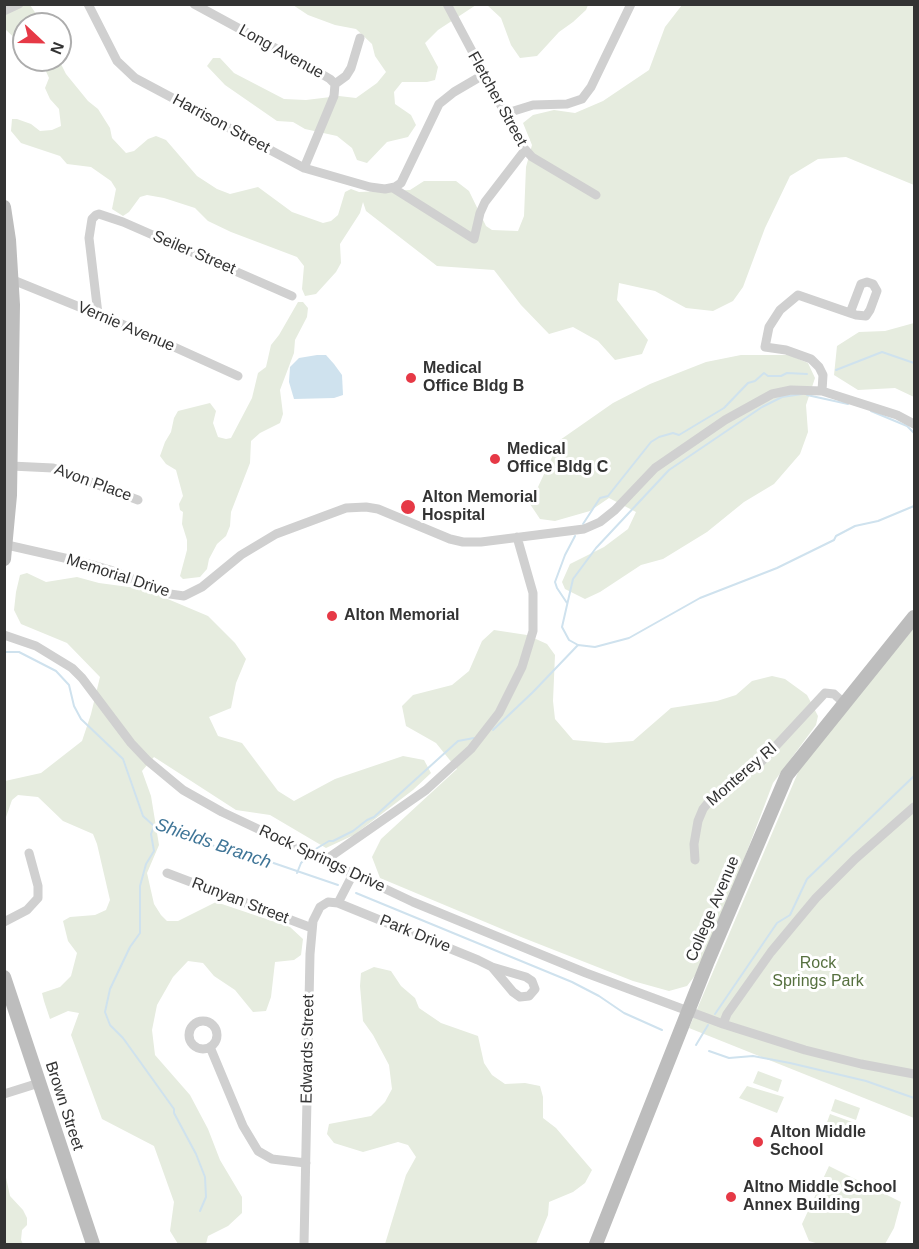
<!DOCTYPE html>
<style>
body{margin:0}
#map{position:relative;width:919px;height:1249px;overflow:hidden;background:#fff;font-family:Helvetica,sans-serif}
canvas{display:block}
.frame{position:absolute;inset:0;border:6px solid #333;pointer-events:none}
.north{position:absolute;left:12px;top:12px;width:60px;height:60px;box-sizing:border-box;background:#fff;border:2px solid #adadad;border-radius:50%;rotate:112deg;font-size:16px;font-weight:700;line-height:24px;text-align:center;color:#333}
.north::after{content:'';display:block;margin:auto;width:21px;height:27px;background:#e63946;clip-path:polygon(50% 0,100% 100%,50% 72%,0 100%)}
</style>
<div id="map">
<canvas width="919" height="1249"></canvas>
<div class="frame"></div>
<div class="north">N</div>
</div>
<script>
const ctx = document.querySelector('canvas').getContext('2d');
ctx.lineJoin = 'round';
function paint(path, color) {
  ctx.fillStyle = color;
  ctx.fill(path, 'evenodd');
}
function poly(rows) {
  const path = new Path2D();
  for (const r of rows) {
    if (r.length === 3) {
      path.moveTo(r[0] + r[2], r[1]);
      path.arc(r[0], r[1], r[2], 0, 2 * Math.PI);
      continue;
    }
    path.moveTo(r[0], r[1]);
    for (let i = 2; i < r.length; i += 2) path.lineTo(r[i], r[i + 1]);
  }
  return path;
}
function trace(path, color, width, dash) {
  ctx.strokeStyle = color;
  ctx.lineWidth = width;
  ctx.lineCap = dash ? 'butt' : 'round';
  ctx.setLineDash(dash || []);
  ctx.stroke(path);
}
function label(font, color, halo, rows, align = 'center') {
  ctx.font = font + ' Helvetica,sans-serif';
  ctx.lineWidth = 6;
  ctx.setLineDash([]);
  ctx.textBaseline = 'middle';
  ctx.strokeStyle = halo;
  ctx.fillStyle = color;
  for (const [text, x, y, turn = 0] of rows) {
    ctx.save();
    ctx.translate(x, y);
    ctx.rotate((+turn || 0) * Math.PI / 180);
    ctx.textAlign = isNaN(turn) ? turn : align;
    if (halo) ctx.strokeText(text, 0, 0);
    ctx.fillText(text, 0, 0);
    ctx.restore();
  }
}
paint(poly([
 [5,5,30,5,43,24,24,24,24,47,5,29],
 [293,5,476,5,438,30,425,43,438,67,435,80,427,82,402,82,394,92,395,104,411,115,416,125,408,137,387,142,367,163,357,160,352,148,337,136,305,129,293,122,277,121,225,85,207,66,213,58,220,58,234,73,284,99,306,100,339,96,356,98,377,83,386,72,375,56,372,44,356,29,335,25,308,15],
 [487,5,588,5,586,10,573,22,559,32,537,56,520,58,511,45,501,18],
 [682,5,914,5,914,185,846,157,818,159,790,176,765,228,743,287,733,301,713,311,686,308,655,291,619,283,617,300,648,340,642,354,615,360,598,341,573,327,549,334,521,305,494,270,437,266,366,211,363,202,360,213,340,244,341,263,336,272,316,294,305,296,302,289,304,266,297,257,231,232,208,221,195,208,164,198,147,195,140,197,129,212,123,216,112,209,116,189,111,181,91,167,67,164,60,156,21,143,11,131,12,119,17,119,31,124,40,131,52,130,61,126,59,109,50,99,45,88,49,78,44,67,35,60,59,60,66,74,88,101,98,109,110,128,112,138,126,153,134,151,148,139,156,136,166,140,197,176,217,189,230,194,258,187,292,212,323,223,331,221,338,215,345,192,351,189,359,192,410,190,424,181,456,181,469,191,486,226,492,230,518,231,524,216,526,167,532,145,523,123,533,115,554,110,575,113,603,101,649,70,665,27],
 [298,302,303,302,308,308,307,317,295,340,294,353,280,390,283,414,280,423,260,433,251,441,250,463,231,512,230,526,226,536,217,544,209,559,207,569,200,577,183,579,180,576,187,550,187,540,182,524,183,512,180,510,179,504,183,496,176,470,166,464,160,456,165,442,171,432,174,418,178,411,210,403,216,411,213,423,218,437,226,439,231,438,252,398,258,373,266,367,271,345,279,335],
 [914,323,914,397,895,388,858,390,834,375,837,346,859,332,885,331],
 [741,355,789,355,808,363,815,378,806,405,808,432,800,454,774,484,744,502,707,532,663,559,641,565,600,592,585,599,565,589,562,582,570,564,604,547,628,529,636,512,609,498,590,511,555,521,540,519,530,504,560,440,613,403,650,384,706,362],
 [27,573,46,582,77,577,99,583,144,589,208,616,235,643,246,659,236,683,231,708,209,717,218,736,242,743,278,791,294,801,335,779,403,756,424,760,431,773,413,790,354,835,326,848,270,815,236,810,154,757,142,771,151,796,159,845,147,873,154,904,161,915,167,921,178,921,216,902,290,927,303,939,301,955,294,960,275,962,271,997,266,1011,253,1012,235,990,214,976,203,963,188,961,173,977,157,1005,152,1030,155,1055,190,1095,208,1129,220,1160,242,1197,242,1213,228,1226,208,1236,206,1244,178,1244,170,1231,174,1202,154,1146,102,1119,71,1035,79,1013,68,1011,50,1019,44,1001,42,993,60,987,71,976,77,953,68,941,63,921,70,917,95,915,106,910,110,900,97,844,93,834,63,821,38,797,18,795,12,800,5,820,5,781,41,773,82,741,91,714,100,677,67,643,21,624,14,610,16,592,20,575],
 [914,628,914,1118,689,1028,802,763],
 [494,630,527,635,547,644,555,655,553,701,555,719,573,740,606,743,633,741,671,708,717,701,736,695,752,681,772,676,785,679,807,695,818,716,816,725,773,783,741,867,697,973,687,986,669,991,633,981,521,937,380,878,372,857,381,839,457,769,436,743,406,726,402,706,413,695,452,685,469,671,482,641],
 [374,967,391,971,401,986,415,998,419,1008,441,1023,478,1036,484,1063,492,1075,505,1084,525,1083,540,1086,543,1097,543,1118,556,1128,592,1170,585,1183,573,1192,549,1202,548,1215,536,1244,385,1244,406,1175,416,1157,408,1145,398,1142,363,1152,334,1143,327,1134,329,1124,371,1116,385,1102,392,1089,389,1065,373,1035,363,1021,360,986,361,973],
 [758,1071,782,1080,778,1092,753,1083],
 [747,1086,784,1097,777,1113,739,1098],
 [835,1099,860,1108,856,1120,831,1111],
 [830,1114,855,1123,851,1134,826,1125],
 [829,1166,901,1202,894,1228,885,1244,819,1244,809,1241,802,1224],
 [5,1173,10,1196,23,1210,27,1218,27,1225,22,1230,21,1240,23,1244,5,1244]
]), '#e6ecdf');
paint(poly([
 [317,355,326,355,334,364,342,375,343,395,334,398,294,399,289,382,290,367,299,358]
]), '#cfe2ee');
trace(poly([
 [836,370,882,352,914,363],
 [802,394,782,397,762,407,669,470,596,548,573,579,562,627,569,640,578,645,595,647,629,638,700,598,777,568,834,540,836,536,855,526,878,521,914,506],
 [807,395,848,404],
 [871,411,907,426,914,433],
 [583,524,600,498,608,496,651,442,659,437,673,433,679,435,724,408,748,383,755,381,764,373,768,376,781,376,787,373,807,374],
 [567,603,557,588,555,582,565,555,575,536],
 [4,652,19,652,56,671,69,685,74,706,81,719,123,759,143,816,154,826,169,828,203,843,253,856,338,885],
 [493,730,533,692,578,645],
 [154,826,151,834,154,851,146,864,140,886,140,933,130,947,110,989,105,1012,110,1025,123,1038,174,1109,174,1113,196,1154,205,1177,206,1197,200,1211],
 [314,850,329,841,333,841,353,831,367,820,374,817,458,741,474,738],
 [297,873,301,863,306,858],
 [356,893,572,982,599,996,624,1013,662,1030],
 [715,1014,777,923,790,915,807,879,914,776],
 [696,1045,708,1025],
 [709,1051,729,1058,753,1056,790,1063,866,1081,914,1098]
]), '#cfe2ee', 2);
trace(poly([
 [88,4,117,61,135,78,304,168,370,187,385,189,395,187,401,183,439,104,454,92,483,75],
 [194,4,308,66,330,79,335,84],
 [447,4,523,147,532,157,596,195],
 [4,11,19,4],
 [335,84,346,76,351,68,360,38],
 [504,114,533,105,567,104,582,99,591,87,631,4],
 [304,168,334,96,335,84],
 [393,188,474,239,480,213,485,202,525,150],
 [13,280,141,332,238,376],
 [98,314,89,238,92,219,96,215,99,214,123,222,292,296],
 [822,391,823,375,819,367,811,359,786,350,765,347,769,327,780,310,798,295,850,313,856,315,866,316,870,310,877,291,873,284,867,282,861,284,850,313],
 [11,466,53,468,138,500],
 [7,545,82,562,110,570,170,594,184,596,202,587,241,555,276,534,346,508,366,507,378,509,450,539,463,542,481,542,584,529,600,522,615,510,655,468,725,420,772,394,791,390,822,391,897,415,914,424],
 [4,635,36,646,72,668,82,678,131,743,148,761,183,790,222,812,413,902,586,973,723,1024,805,1050,861,1064,914,1074],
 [695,860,694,844,698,821,703,809,711,799,733,780,761,762,825,693,834,694,845,704],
 [324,861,426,790,471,749,499,713,522,667,533,631,533,593,517,537],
 [167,873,312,928],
 [338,903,353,874],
 [4,922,27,910,38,898,38,886,29,853],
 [203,1035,14],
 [723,1024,727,1014,771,952,816,898,855,859,914,807],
 [210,1047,243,1126,258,1151,272,1159,306,1163],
 [4,1094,39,1083],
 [304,1244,310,954,313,921,320,907,328,902,338,903,478,960,492,967,513,992,520,997,529,996,535,989,532,981,526,977,492,967]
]), '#d0d0d0', 9);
trace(poly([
 [4,207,9,240,13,305,10,495,4,559],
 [4,977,93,1244],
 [596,1244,708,961,787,775,914,617]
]), '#bdbdbd', 14);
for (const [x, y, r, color] of [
 [411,378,6,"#e63946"],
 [495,459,6,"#e63946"],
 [408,507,8,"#e63946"],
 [332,616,6,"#e63946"],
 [758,1142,6,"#e63946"],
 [731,1197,6,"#e63946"]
]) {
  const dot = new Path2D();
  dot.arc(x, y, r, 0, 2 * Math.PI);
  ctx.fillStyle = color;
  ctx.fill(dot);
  trace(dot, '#fff', 2);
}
label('16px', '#333', '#fff', [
 ["Long Avenue",281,52,29],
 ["Fletcher Street",497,99,61],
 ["Harrison Street",221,124,28],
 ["Seiler Street",194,253,23],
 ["Vernie Avenue",126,327,23],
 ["Avon Place",93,483,20],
 ["Memorial Drive",118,576,18],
 ["Monterey Rl",742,775,-41],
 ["Rock Springs Drive",322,859,25],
 ["Runyan Street",240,901,21],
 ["College Avenue",713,909,-67],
 ["Park Drive",415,934,22],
 ["Edwards Street",308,1049,-89],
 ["Brown Street",64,1106,72]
]);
label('bold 16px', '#333', '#fff', [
 ["Medical",423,369],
 ["Office Bldg B",423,387],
 ["Medical",507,450],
 ["Office Bldg C",507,468],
 ["Alton Memorial",422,498],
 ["Hospital",422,516],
 ["Alton Memorial",344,616],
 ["Alton Middle",770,1133],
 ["School",770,1151],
 ["Altno Middle School",743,1188],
 ["Annex Building",743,1206]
], 'left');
label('16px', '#56703f', '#fff', [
 ["Rock",818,964],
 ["Springs Park",818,982]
]);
label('italic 18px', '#3f7597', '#fff', [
 ["Shields Branch",213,844,19]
]);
</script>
